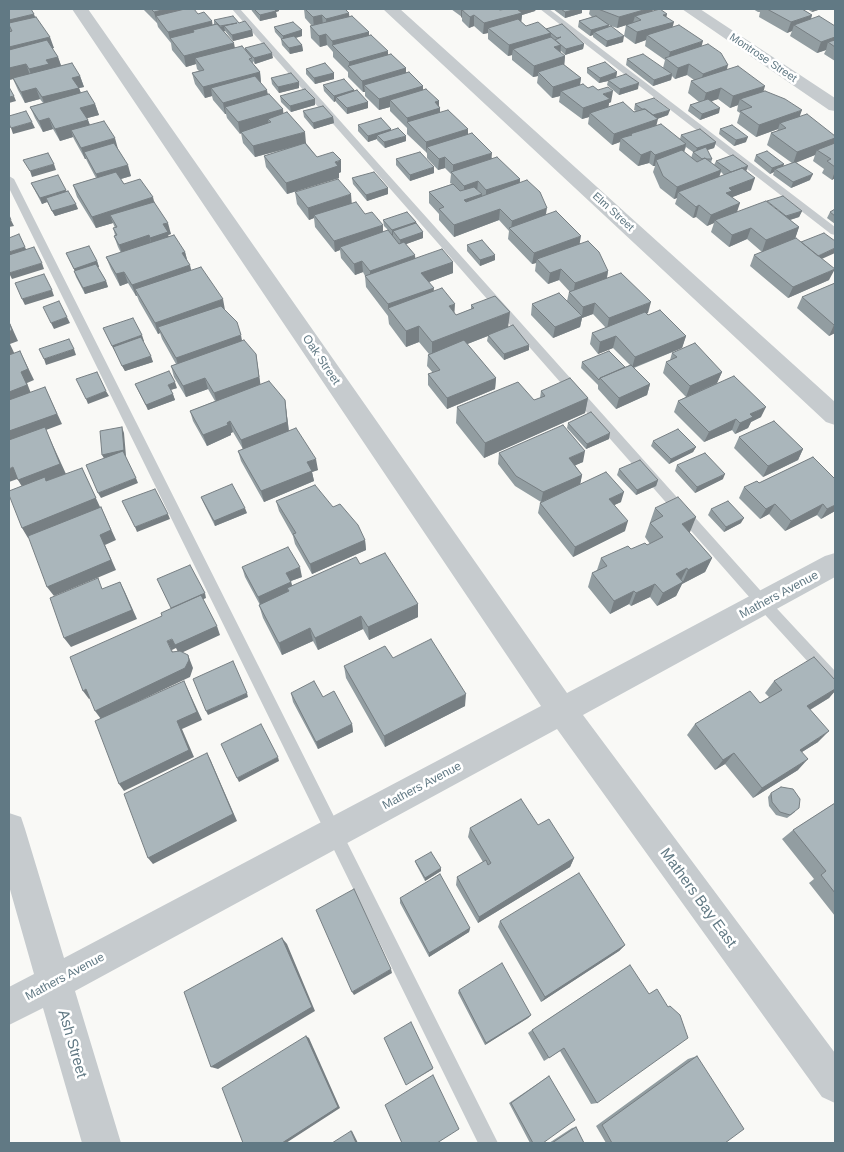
<!DOCTYPE html>
<style>
body{margin:0}
#map{position:relative;width:844px;height:1152px;overflow:hidden;background:#f9f9f6;font-family:Arial,sans-serif}
canvas{display:block}
.frame{position:absolute;inset:0;border:10px solid #617984;pointer-events:none}
</style>
<div id="map">
<canvas width="844" height="1152"></canvas>
<div class="frame"></div>
</div>
<script>
const ctx = document.querySelector('canvas').getContext('2d');
ctx.lineJoin = 'round';
function poly(rows) {
  const path = new Path2D();
  for (const r of rows) {
    path.moveTo(r[0], r[1]);
    for (let i = 2; i < r.length; i += 2) path.lineTo(r[i], r[i + 1]);
  }
  return path;
}
function paint(path, color) {
  ctx.fillStyle = color;
  ctx.fill(path, 'evenodd');
}
function trace(path, color, width, dash) {
  ctx.strokeStyle = color;
  ctx.lineWidth = width;
  ctx.lineCap = dash ? 'butt' : 'round';
  ctx.setLineDash(dash || []);
  ctx.stroke(path);
}
function label(font, color, halo, rows, align = 'center') {
  ctx.font = font + ' Arial,sans-serif';
  ctx.lineWidth = 5;
  ctx.setLineDash([]);
  ctx.textBaseline = 'middle';
  ctx.strokeStyle = halo;
  ctx.fillStyle = color;
  for (const [text, x, y, turn = 0] of rows) {
    ctx.save();
    ctx.translate(x, y);
    ctx.rotate((+turn || 0) * Math.PI / 180);
    ctx.textAlign = isNaN(turn) ? turn : align;
    if (halo) ctx.strokeText(text, 0, 0);
    ctx.fillText(text, 0, 0);
    ctx.restore();
  }
}
paint(poly([
 [232,9,240,9,768,599,835,671,835,688,830,686,758,607,232,9],
 [540,9,549,9,835,227,835,235,831,234,540,9],
 [9,176,14,179,498,1143,478,1143,9,188,9,176]
]), '#c6cbce');
paint(poly([
 [72,9,88,9,567,693,825,556,835,553,835,577,583,715,835,1053,835,1103,822,1097,557,729,75,991,121,1143,82,1143,43,1008,9,1025,9,987,34,974,9,886,9,813,21,817,25,829,64,958,541,706,72,9],
 [383,9,400,9,835,402,835,425,826,422,383,9],
 [682,9,700,9,835,98,835,111,829,110,682,9]
]), '#c6cbce');
paint(poly([
 [9,9,35,17,54,48,52,48,58,57,61,66,80,76,84,87,79,88,81,93,95,104,99,115,87,118,90,125,118,149,131,176,121,179,124,184,154,202,171,234,168,235,169,237,185,252,187,260,191,270,225,310,242,341,256,354,260,384,285,400,289,431,318,470,312,472,314,481,264,502,241,461,238,451,243,449,233,432,231,433,231,435,207,446,193,421,190,411,215,401,208,389,186,397,174,377,171,366,176,364,162,339,160,333,158,334,139,301,137,296,136,296,128,283,120,286,111,269,106,257,121,253,118,247,114,236,115,235,113,228,115,228,113,223,96,228,77,197,73,185,96,178,88,163,86,159,85,159,75,141,73,137,60,141,53,129,43,132,35,118,30,107,43,103,40,99,25,103,18,90,13,79,9,80],
 [143,9,182,9,198,14,212,21,212,25,214,24,214,20,239,23,252,30,253,36,233,41,225,31,224,31,235,48,245,50,245,48,273,58,255,64,253,61,253,64,260,72,261,83,268,94,306,143,317,157,341,172,339,173,339,178,287,194,266,167,264,156,290,148,255,157,243,143,241,133,240,134,227,118,226,114,225,114,213,100,212,96,205,98,195,84,192,73,199,71,197,69,196,64,186,67,172,50,171,43,158,27,157,23],
 [249,9,279,9,279,11,276,12,277,17,260,21,252,11,251,9],
 [304,9,345,9,349,16,369,32,369,35,388,55,406,68,406,72,423,86,423,90,439,101,439,106,440,108,440,112,468,134,492,158,520,179,520,183,546,215,580,243,608,271,607,278,648,313,646,314,648,315,686,336,682,348,634,368,650,384,647,395,616,409,598,389,598,385,581,368,582,362,625,367,630,365,613,348,598,354,590,344,592,333,606,328,593,314,582,318,580,327,553,338,531,315,532,304,567,301,569,292,570,292,559,280,548,284,535,271,536,263,532,264,508,239,509,231,499,220,454,237,439,220,439,214,429,203,429,192,452,184,450,183,451,174,445,168,438,170,427,158,427,153,407,134,407,128,390,111,390,107,379,110,365,96,365,92,363,92,348,77,348,72,333,57,333,52,327,45,320,47,311,38,310,26,312,26,305,18],
 [451,9,498,9,500,10,506,9,536,9,535,11,522,15,521,22,526,26,546,29,584,44,583,49,565,55,561,51,560,53,565,56,564,65,581,78,580,85,588,88,611,102,609,103,608,107,634,112,636,111,634,110,635,104,668,115,657,119,656,125,680,139,681,135,716,142,714,148,707,150,712,159,711,163,714,165,716,161,746,171,751,190,732,197,737,212,802,211,799,217,790,220,799,227,795,238,822,259,829,280,788,298,750,266,754,255,762,252,747,239,729,247,711,232,714,223,707,226,696,217,693,218,675,204,677,198,674,199,660,188,653,172,655,166,653,166,649,163,638,166,619,150,620,142,612,145,588,124,589,117,582,119,559,102,560,96,552,98,537,83,538,76,533,77,512,60,512,55,508,56,488,39,488,33,483,34,474,26,469,28,462,21,462,17],
 [686,147,693,152,691,158,684,152],
 [721,172,724,175,719,177],
 [553,9,582,9,582,13,565,18],
 [590,9,653,9,652,11,666,17,672,27,702,46,727,70,763,91,800,116,835,136,835,178,832,180,822,173,824,169,813,161,815,155,796,162,810,180,791,188,773,175,774,172,770,174,754,161,756,155,784,164,783,166,792,163,767,145,771,133,777,131,778,129,756,137,737,123,740,113,737,111,738,105,730,108,718,99,712,101,719,113,700,120,688,111,690,105,699,102,688,93,691,81,694,80,687,75,675,79,672,76,671,80,653,86,626,65,627,59,663,68,665,60,645,46,646,40,635,44,624,36,626,25,617,28,608,25,608,27,623,42,606,47,593,37,593,35,590,36,578,27,579,21,592,17,589,14],
 [753,9,802,9,812,15,811,19,835,26,835,61,824,54,826,50,817,53,790,36,792,31,787,33,759,17,760,12,758,12],
 [807,9,821,9,812,12],
 [274,27,302,30,302,36,296,38,302,45,303,51,290,54,282,45,281,39,275,32],
 [587,68,617,72,616,77,638,89,619,95,607,85,608,81,599,83,587,73],
 [306,69,334,73,334,79,315,84,306,74],
 [271,78,299,88,279,93,272,84],
 [323,85,354,90,355,91,368,102,368,108,347,114,336,102,336,101,334,102,324,91],
 [280,96,315,99,315,105,291,112,281,102],
 [303,111,333,117,334,123,314,129,304,117],
 [358,125,391,129,391,130,406,141,385,148,377,140,377,139,368,142,358,131],
 [720,129,746,142,734,146,719,134],
 [396,159,434,173,410,181,396,165],
 [352,178,388,188,388,194,367,201,353,184],
 [31,183,67,191,78,209,55,216,47,202,42,204,34,189],
 [295,192,352,203,365,214,383,232,388,230,384,226,383,220,416,222,416,223,423,232,423,238,406,244,415,258,453,262,453,273,429,282,433,291,456,315,471,309,471,305,508,327,529,350,504,360,487,341,488,336,467,344,496,378,495,389,447,409,428,385,428,374,433,373,427,366,428,355,429,354,419,342,406,347,389,324,388,316,366,287,365,276,363,272,355,275,341,258,340,250,335,252,315,227,314,218,309,220,297,204],
 [835,209,835,224,827,218,830,212],
 [467,245,495,260,480,266,467,251],
 [66,253,97,261,99,267,98,267,106,281,108,287,85,294,76,277,74,271,75,271],
 [835,283,835,333,829,336,797,308,802,297],
 [103,328,144,341,143,342,153,362,125,371],
 [672,353,722,372,717,383,761,417,751,422,748,428,735,434,732,430,704,442,674,412,678,401,686,397,663,373,666,362,670,360],
 [135,384,177,388,171,390,175,400,148,410],
 [541,391,588,398,585,413,484,458,456,423,457,407,534,400,540,398],
 [568,423,609,439,586,449,567,428],
 [739,437,803,449,798,460,763,477,734,448],
 [653,441,696,447,693,452,669,464,651,446],
 [499,453,583,462,575,465,582,475,580,484,621,502,614,505,625,531,573,557,538,513,540,503,541,502,515,486,498,464],
 [813,457,835,511,821,519,817,515,785,531,769,514,760,519,739,498,744,487,759,483],
 [677,465,723,479,695,493,675,471],
 [619,469,658,480,656,486,636,495,617,475],
 [201,497,247,513,215,526,203,502],
 [276,501,333,507,365,540,366,550,312,574,295,544,293,536,279,511],
 [655,508,696,517,689,532,712,558,705,572,682,584,676,596,657,606,650,597,631,606,629,604,610,614,588,587,592,573,597,570,601,558,647,545,650,544,645,537],
 [711,509,741,523,724,532,708,515],
 [360,564,418,604,418,617,369,640,363,629,318,650,313,641,282,655,263,618,259,605,260,605,245,577,242,567,302,577,291,581,292,586],
 [393,658,465,706,385,747,346,678,344,666],
 [835,680,835,691,829,698,810,710,818,742,802,752,798,770,753,798,725,764,715,770,687,735,695,724,760,703,769,697,765,693,774,681],
 [291,693,323,697,352,724,353,732,318,749,293,702],
 [771,793,795,812,787,818,776,815,769,806,768,797],
 [835,803,835,916,809,883,814,879,782,839,793,830],
 [538,825,574,858,570,867,478,923,456,885,457,877,483,862,468,837,470,828],
 [415,861,441,871,425,881,416,864],
 [400,898,470,928,469,932,429,957,400,903],
 [500,921,625,945,619,951,541,1002,498,927],
 [630,965,597,1103,591,1104,560,1051,544,1061,528,1033,532,1030],
 [459,990,531,1015,528,1018,485,1045,458,993],
 [697,1056,725,1143,606,1143,596,1126,688,1059],
 [549,1076,543,1143,530,1143,509,1103],
 [576,1127,584,1143,549,1143,572,1128]
]), '#929da1');
paint(poly([
 [166,9,182,9,184,16,156,16,157,23,154,12],
 [273,9,279,9,279,11,276,12,277,17,260,21,260,15],
 [461,9,492,9,462,10,462,17,461,18],
 [523,9,536,9,535,11,522,15,521,24,488,28,488,33,483,34,484,23],
 [577,9,582,9,582,13,565,18,565,12],
 [647,9,653,9,651,18,641,20,635,16,633,23,617,28,619,17],
 [813,9,821,9,812,12],
 [349,13,350,24,327,30,326,19],
 [34,14,38,25,9,25,9,20],
 [667,14,665,24,674,22,671,33,647,35,646,40,635,44,637,32,663,15],
 [322,15,323,26,314,28,313,17],
 [474,15,474,26,469,28,470,17],
 [812,15,808,26,794,25,792,31,787,33,791,22],
 [212,21,214,33,194,32,193,30,194,38,170,39,168,32],
 [237,23,224,26,225,31,220,32,219,27],
 [609,25,608,31,594,32,593,35,590,36,591,30],
 [252,30,253,36,233,41,232,35],
 [302,30,302,36,283,41,283,36],
 [369,32,369,43,333,46,332,41],
 [551,33,550,44,513,49,512,55,508,56,509,45],
 [326,34,327,45,320,47,319,36],
 [624,36,623,42,606,47,607,41],
 [50,37,54,48,9,60,9,47],
 [835,37,835,47,828,42,826,50,817,53,821,42],
 [703,41,700,52,668,61,670,52],
 [234,43,236,54,195,58,196,64,186,67,184,56],
 [584,44,583,49,565,55,566,49],
 [302,45,303,51,290,54,289,48],
 [561,45,560,56,554,47],
 [388,51,388,62,349,67,349,62],
 [272,53,273,58,255,64,254,58],
 [565,56,564,68,538,72,538,76,533,77,534,66],
 [58,57,62,68,33,80,29,69,46,60],
 [26,64,30,75,9,80,9,68],
 [689,64,687,75,675,79,678,68],
 [728,65,725,77,700,85,703,74],
 [406,68,406,79,364,85,365,92,363,92,362,81],
 [260,72,261,83,211,88,212,96,205,98,203,87],
 [617,72,616,78,608,80,608,81,599,83,600,78],
 [334,73,334,79,315,84,314,78],
 [672,74,671,80,653,86,654,80],
 [80,76,84,87,79,88,83,99,46,109,42,97,72,78],
 [581,78,579,90,561,91,560,96,552,98,553,87],
 [299,82,299,88,279,93,278,87],
 [639,83,638,89,619,95,620,89],
 [423,86,423,97,390,100,390,107,379,110,379,99],
 [765,86,762,97,740,99,738,105,730,108,733,96],
 [36,88,40,99,25,103,21,92],
 [721,88,718,99,703,104,706,93],
 [267,90,269,101,225,107,226,114,225,114,223,103],
 [354,90,355,96,336,97,336,101,334,102,334,96],
 [613,91,611,102,609,103,608,111,590,113,589,117,582,119,583,108,603,94],
 [14,96,16,101,9,103,9,97],
 [315,99,315,105,291,112,290,106],
 [439,101,439,108,440,108,440,119,408,123,407,118,435,102],
 [368,102,368,108,347,114,347,108],
 [95,104,99,115,84,119,80,108],
 [720,108,719,113,700,120,702,114],
 [283,109,284,120,268,119,269,125,241,132,241,133,240,134,238,122],
 [670,110,668,115,649,122,650,116],
 [802,110,798,121,780,123,778,129,756,137,759,125],
 [333,117,334,123,314,129,313,123],
 [49,118,53,129,43,132,39,121],
 [658,119,655,131,630,134,629,139,621,138,620,142,612,145,614,134],
 [88,120,92,131,71,130,73,137,60,141,55,129],
 [32,122,35,128,13,134,11,128],
 [391,129,391,135,377,135,377,139,368,142,368,136],
 [468,129,468,140,427,147,426,154,426,142],
 [305,132,306,143,255,157,253,146],
 [406,136,406,141,385,148,384,142],
 [748,137,746,142,734,146,736,140],
 [115,138,118,149,84,152,86,159,85,159,81,148],
 [835,138,835,142,832,149,817,150,815,155,793,164,797,152],
 [716,142,714,148,695,154,697,148],
 [686,144,683,156,656,160,655,166,653,166,655,155],
 [651,151,649,163,638,166,641,155],
 [492,153,491,164,453,174,453,165],
 [445,157,445,168,438,170,439,159],
 [341,160,341,172,339,173,339,178,287,194,286,183],
 [54,164,56,170,32,177,30,171],
 [784,164,782,169,775,169,774,172,770,174,772,168],
 [128,165,131,176,100,185,96,174],
 [748,166,746,172,731,172],
 [434,167,434,173,410,181,410,175],
 [721,170,718,181,678,192,677,198,674,199,677,187],
 [835,171,835,178,832,180],
 [813,174,810,180,791,188,793,182],
 [755,178,751,190,730,198,723,204,729,188],
 [520,179,519,190,486,201,486,190],
 [478,181,477,193,464,197,464,186],
 [388,188,388,194,367,201,366,195],
 [66,190,68,196,46,198,47,202,42,204,40,198],
 [351,194,352,206,314,215,314,218,309,220,308,208],
 [482,194,481,205,464,211,464,200],
 [153,197,156,209,110,215,113,223,96,228,92,217],
 [740,203,736,215,715,220,714,223,707,226,711,215],
 [76,204,78,209,55,216,52,211],
 [699,205,696,217,693,218,696,207],
 [547,208,545,220,511,230,512,221],
 [500,209,499,220,454,237,454,225],
 [802,211,799,217,783,222,785,217],
 [11,220,14,226,9,227,9,221],
 [416,222,416,228,393,231,393,235,392,236,392,230],
 [168,223,171,234,168,235,171,243,153,249,150,238,163,224],
 [383,225,383,236,340,247,340,250,335,252,334,241],
 [799,227,795,239,762,252,766,240],
 [751,228,747,239,729,247,732,235],
 [423,232,423,238,401,246,400,240],
 [149,235,152,247,123,256,119,245],
 [581,236,579,247,537,259,536,263,532,264,534,253],
 [25,247,28,253,9,258,9,252],
 [835,248,835,253,815,262,818,256],
 [185,252,188,263,182,253],
 [415,255,416,266,370,282,370,271],
 [495,255,495,260,480,266,480,260],
 [97,261,99,267,77,274,74,269],
 [362,261,363,272,355,275,354,264],
 [453,262,453,273,421,285,421,273],
 [42,263,44,269,12,279,9,273],
 [190,265,193,277,135,289,137,296,136,296,132,285],
 [561,269,559,280,548,284,550,273],
 [835,269,829,280,788,298,793,287],
 [608,271,606,282,573,295,575,283],
 [124,272,128,283,120,286,116,274],
 [106,281,108,287,85,294,83,288],
 [434,288,433,299,388,308,388,316,388,304],
 [52,290,54,296,25,305,22,299],
 [223,299,225,310,158,327,160,333,158,334,155,323],
 [651,302,648,313,607,329,609,318],
 [595,303,593,314,582,318,580,327,553,338,555,327,582,316,583,307],
 [455,304,454,320,449,306],
 [510,312,508,328,432,358,432,342],
 [67,317,70,323,54,329,51,323],
 [9,321,18,341,10,344,17,359,9,361],
 [835,324,835,333,829,336,834,325],
 [419,326,419,342,406,347,406,331],
 [142,335,144,341,115,351,112,346],
 [241,335,243,346,179,369,176,358],
 [616,336,613,348,598,354,600,342],
 [686,336,682,348,632,368,635,357],
 [529,345,529,350,504,360,504,354],
 [74,349,76,355,46,365,44,359],
 [20,351,34,380,27,383,32,396,9,405,9,392,21,372],
 [256,354,261,388,217,404,214,393],
 [151,356,153,362,125,371,122,366],
 [722,372,717,383,686,397,690,386],
 [205,378,208,389,186,397,183,386],
 [496,378,495,389,447,409,447,398],
 [175,382,177,388,170,390,168,385],
 [650,384,647,395,616,409,619,398],
 [45,387,62,424,46,430,66,474,24,490,18,480,9,444,9,431],
 [106,391,109,396,88,404,86,399],
 [173,394,175,400,148,410,146,405],
 [588,398,585,413,484,458,485,443],
 [285,400,289,433,243,450,241,440],
 [766,407,761,417,751,422,748,428,735,434,740,423,750,414],
 [736,419,732,430,704,442,709,432],
 [230,421,233,432,231,433,231,435,207,446,203,435],
 [122,427,124,433,126,456,105,460,102,455],
 [610,433,609,439,586,449,587,444],
 [696,447,693,452,669,464,671,459],
 [803,449,798,460,763,477,768,466],
 [585,451,583,462,567,469,569,458],
 [316,459,318,470,312,472,314,481,264,502,261,491,307,462],
 [13,467,20,478,9,482,9,469],
 [82,468,101,509,28,538,22,528],
 [725,474,723,479,695,493,697,487],
 [582,475,580,485,541,502,543,492],
 [136,478,138,483,101,498,98,493],
 [658,480,656,486,636,495,637,490],
 [624,492,621,502,606,509,609,499],
 [775,504,769,514,760,519,766,509],
 [823,504,817,515,785,531,791,521],
 [835,505,835,511,821,519,827,509],
 [101,507,116,540,105,545,116,570,54,596,47,587,100,535],
 [245,508,247,513,215,526,214,521],
 [168,514,170,519,137,532,135,527],
 [696,517,690,532,676,538,682,524],
 [744,518,741,523,724,532,726,527],
 [628,521,625,531,573,557,575,547],
 [365,540,366,550,312,574,310,564],
 [712,558,705,572,682,584,688,570],
 [300,567,302,577,288,582,286,573],
 [687,568,680,582,676,574],
 [120,582,125,592,137,619,71,647,64,638],
 [291,582,294,592,287,588,289,594,261,606,258,597],
 [683,582,676,596,657,606,663,593],
 [655,584,650,597,631,606,636,593],
 [634,591,629,604,610,614,614,601],
 [205,593,206,598,173,613,171,608],
 [418,604,418,617,369,640,368,627],
 [361,616,363,629,318,650,315,638],
 [217,626,220,635,179,654,176,648,172,650,176,660,167,641],
 [310,628,313,641,282,655,279,643],
 [188,655,193,668,190,677,101,719,95,711],
 [184,681,202,720,182,729,194,757,124,791,119,784,177,721],
 [86,689,92,697,89,699,83,691],
 [835,689,835,691,829,698,796,718,807,706],
 [247,693,248,697,208,715,206,711],
 [466,694,465,706,385,747,384,736],
 [352,724,353,732,318,749,316,742],
 [829,731,818,742,789,760,800,750],
 [207,753,211,761,237,821,153,864,148,858],
 [734,753,725,764,715,770,723,760],
 [278,757,279,761,239,782,237,778],
 [808,759,798,770,753,798,762,788],
 [574,858,570,867,478,923,479,917],
 [441,868,441,871,425,881,425,878],
 [470,928,469,932,429,957,429,953],
 [282,938,287,944,315,1011,218,1069,211,1067],
 [625,945,619,951,541,1002,545,997],
 [391,969,392,973,354,995,352,992],
 [531,1015,528,1018,485,1045,486,1043],
 [306,1036,309,1038,340,1108,286,1143,282,1143],
 [433,1068,433,1069,406,1085],
 [351,1131,352,1131,358,1143,356,1143]
]), '#777f83');
const building = poly([
 [9,9,31,9,34,14,9,20,9,9],
 [151,9,166,9,154,12,151,9],
 [185,9,194,9,198,14,204,12,212,21,168,32,156,16,185,9],
 [254,9,274,9,276,11,260,15,254,9],
 [305,9,345,9,349,13,326,19,322,15,313,17,305,9],
 [468,9,498,9,500,10,506,9,517,9,522,13,484,23,474,15,470,17,462,10,468,9],
 [561,9,577,9,565,12,561,9],
 [598,9,647,9,619,17,598,9],
 [660,9,667,14,663,15,674,22,637,32,626,25,641,20,635,16,660,9],
 [767,9,802,9,812,15,791,22,767,9],
 [233,16,239,23,245,21,252,30,232,35,224,26,237,23,220,26,214,20,233,16],
 [352,16,369,32,332,41,326,34,319,36,310,26,352,16],
 [596,16,609,25,591,30,579,21,596,16],
 [819,16,835,26,835,37,821,42,794,25,819,16],
 [36,17,50,37,9,47,9,32,12,31,9,25,9,23,36,17],
 [518,19,526,26,538,22,551,33,509,45,488,28,518,19],
 [293,22,302,30,283,36,274,27,293,22],
 [217,24,234,43,184,56,170,38,194,32,193,30,217,24],
 [562,24,584,44,566,49,555,40,561,37,557,38,546,29,562,24],
 [679,25,703,41,670,52,647,35,679,25],
 [611,26,624,36,607,41,594,32,611,26],
 [371,35,388,51,349,62,332,45,371,35],
 [294,36,302,45,289,48,281,39,294,36],
 [551,37,561,45,554,47,565,56,534,66,513,49,551,37],
 [47,40,58,57,46,60,49,64,29,69,26,64,9,68,9,50,47,40],
 [835,40,835,47,828,42,835,40],
 [264,43,272,53,254,58,245,48,264,43],
 [708,44,721,53,728,65,703,74,689,64,678,68,665,58,708,44],
 [242,46,252,58,249,59,260,72,203,87,192,73,204,70,195,58,242,46],
 [391,54,406,68,362,81,348,66,391,54],
 [643,54,672,74,654,80,627,59,643,54],
 [605,62,617,72,600,78,587,68,605,62],
 [72,63,80,76,72,78,79,88,42,97,36,88,21,92,13,78,72,63],
 [325,63,334,73,314,78,306,69,325,63],
 [563,64,581,78,553,87,538,72,563,64],
 [738,66,765,86,733,96,721,88,706,93,691,81,738,66],
 [409,72,423,86,379,99,364,85,409,72],
 [291,73,299,82,278,87,271,78,291,73],
 [626,74,639,83,620,89,608,80,626,74],
 [255,76,267,90,223,103,211,88,255,76],
 [344,79,354,90,334,96,323,85,344,79],
 [583,84,588,88,593,86,598,90,608,87,613,91,603,94,610,99,583,108,561,91,583,84],
 [9,87,14,96,9,97,9,87],
 [305,89,315,99,290,106,280,96,305,89],
 [426,89,439,101,435,102,440,108,407,118,390,100,426,89],
 [357,90,368,102,347,108,336,97,357,90],
 [87,91,95,104,80,108,88,120,55,129,49,118,39,121,30,107,87,91],
 [765,91,785,99,802,110,759,125,740,111,752,107,740,99,765,91],
 [269,94,283,109,238,122,225,107,269,94],
 [654,98,670,110,653,115,645,109,642,109,635,104,654,98],
 [708,99,720,108,702,114,690,105,708,99],
 [623,102,634,112,645,109,658,119,614,134,590,113,623,102],
 [323,106,333,117,313,123,303,111,323,106],
 [448,110,468,129,426,142,407,122,448,110],
 [26,111,32,122,11,128,9,124,9,116,26,111],
 [287,112,305,132,253,146,241,132,271,122,268,119,287,112],
 [807,114,835,136,835,138,797,152,771,133,786,128,780,123,807,114],
 [381,118,391,129,368,136,358,125,381,118],
 [104,121,115,138,81,148,71,130,104,121],
 [661,124,686,144,655,155,651,151,641,155,621,138,632,135,630,134,661,124],
 [732,125,748,137,736,140,720,129,732,125],
 [398,128,406,136,384,142,377,135,398,128],
 [700,129,716,142,697,148,681,135,700,129],
 [472,133,492,153,453,165,445,157,439,159,427,147,472,133],
 [114,143,128,165,96,174,84,152,114,143],
 [305,143,317,157,333,152,341,160,335,162,338,166,286,183,264,156,305,143],
 [835,143,835,167,827,161,831,159,817,150,835,143],
 [706,147,712,159,706,159,705,158,702,159,693,152,706,147],
 [682,150,697,162,705,158,721,170,677,187,663,176,656,160,682,150],
 [767,151,784,164,772,168,756,155,767,151],
 [420,152,434,167,410,175,396,159,420,152],
 [48,153,54,164,30,171,23,160,48,153],
 [733,155,748,166,731,172,716,161,733,155],
 [497,157,520,179,486,190,478,181,464,186,451,172,497,157],
 [795,162,813,174,793,182,775,169,795,162],
 [742,168,755,178,729,188,732,191,726,193,740,203,711,215,699,205,696,207,678,192,742,168],
 [116,172,124,184,140,179,153,197,92,217,73,185,116,172],
 [374,172,388,188,366,195,352,178,374,172],
 [58,175,66,190,40,198,31,183,58,175],
 [338,179,351,194,308,208,295,192,338,179],
 [527,180,540,192,547,208,512,221,500,209,454,225,439,209,444,207,429,192,453,184,460,191,474,187,482,194,464,200,466,202,527,180],
 [68,191,76,204,52,211,46,198,68,191],
 [783,196,802,211,786,216,767,201,783,196],
 [766,201,799,227,766,240,751,228,732,235,715,220,766,201],
 [154,202,168,223,163,224,168,232,150,238,149,235,119,245,114,236,117,235,113,228,117,227,110,215,154,202],
 [356,202,365,214,372,212,383,225,334,241,314,215,356,202],
 [835,209,835,216,830,212,835,209],
 [556,211,581,236,534,253,509,228,556,211],
 [407,212,416,222,392,230,383,220,407,212],
 [9,215,11,220,9,221,9,215],
 [416,223,423,232,400,240,393,231,416,223],
 [388,230,399,244,404,242,415,255,370,271,362,261,354,264,340,247,388,230],
 [824,233,835,241,835,248,818,256,801,242,824,233],
 [19,234,25,247,9,252,9,238,19,234],
 [174,235,185,252,182,253,190,265,132,285,124,272,116,274,106,257,174,235],
 [796,238,835,269,793,287,754,255,796,238],
 [482,240,495,255,480,260,467,245,482,240],
 [588,241,599,252,608,271,575,283,561,269,550,273,537,259,588,241],
 [89,246,97,261,74,269,66,253,89,246],
 [34,247,42,263,9,273,9,255,34,247],
 [442,249,453,262,421,273,434,288,388,304,365,276,442,249],
 [96,264,106,281,83,288,74,271,96,264],
 [201,267,223,299,155,323,135,289,201,267],
 [621,273,651,302,609,318,595,303,583,307,569,292,621,273],
 [44,274,52,290,22,299,15,283,44,274],
 [835,283,835,324,834,325,802,297,835,283],
 [442,288,455,304,449,306,456,315,474,308,471,305,495,296,510,312,432,342,419,326,406,331,388,308,442,288],
 [559,293,582,316,555,327,532,304,559,293],
 [59,301,67,317,51,323,43,307,59,301],
 [221,306,237,322,241,335,176,358,158,327,221,306],
 [660,310,686,336,635,357,616,336,600,342,592,333,645,312,648,315,660,310],
 [133,318,142,335,112,346,103,328,133,318],
 [9,322,12,330,9,332,9,322],
 [513,325,529,345,504,354,488,335,513,325],
 [141,337,151,356,122,366,113,347,141,337],
 [69,339,74,349,44,359,39,349,69,339],
 [244,340,256,354,259,377,214,393,205,378,183,386,171,366,244,340],
 [464,340,496,378,447,398,428,374,440,370,428,355,464,340],
 [695,343,722,372,690,386,666,362,677,357,672,353,695,343],
 [20,351,28,369,21,372,27,385,9,392,9,355,20,351],
 [609,351,625,367,600,378,599,380,582,362,609,351],
 [631,365,650,384,619,398,600,378,631,365],
 [169,371,175,382,168,385,173,394,146,405,135,384,169,371],
 [97,372,106,391,86,399,76,379,97,372],
 [734,376,766,407,750,414,753,417,740,423,736,419,709,432,678,401,734,376],
 [570,378,588,398,485,443,457,407,518,382,534,400,545,396,541,391,570,378],
 [269,381,285,400,287,422,241,440,230,421,227,423,228,425,203,435,190,411,269,381],
 [45,387,57,414,9,431,9,400,45,387],
 [591,412,610,433,587,444,568,423,591,412],
 [774,421,803,449,768,466,739,437,774,421],
 [563,425,585,451,569,458,582,475,543,492,516,476,499,453,563,425],
 [45,427,60,464,18,480,13,467,9,469,9,440,45,427],
 [122,427,124,450,102,455,100,431,122,427],
 [296,428,316,459,307,462,312,471,261,491,238,451,296,428],
 [678,429,696,447,671,459,653,441,678,429],
 [123,451,136,478,98,493,86,465,123,451],
 [705,453,725,474,697,487,677,465,705,453],
 [813,457,835,479,835,505,827,509,823,504,791,521,775,504,766,509,744,487,757,481,759,483,813,457],
 [640,460,658,480,637,490,619,469,640,460],
 [82,468,96,498,22,528,9,495,9,491,45,477,46,481,82,468],
 [606,472,624,492,609,499,628,521,575,547,540,503,606,472],
 [232,484,245,508,214,521,201,497,232,484],
 [315,485,333,507,340,504,358,525,365,540,310,564,293,534,296,533,276,501,315,485],
 [155,489,168,514,135,527,122,501,155,489],
 [678,497,696,517,682,524,712,558,688,570,687,568,676,574,683,582,663,593,655,584,636,593,634,591,614,601,592,573,607,566,601,558,628,546,631,549,645,543,647,545,663,537,650,523,663,516,655,508,678,497],
 [728,501,744,518,726,527,711,509,728,501],
 [101,507,111,530,100,535,111,560,47,587,28,536,101,507],
 [288,547,300,567,286,573,291,582,258,597,242,567,288,547],
 [385,553,418,604,368,627,361,616,315,638,310,628,279,643,259,605,289,591,287,588,356,557,360,564,385,553],
 [190,565,205,593,171,608,157,579,190,565],
 [98,578,102,589,120,582,132,610,64,638,50,598,98,578],
 [201,595,217,626,175,645,172,639,167,641,172,652,180,651,188,655,189,660,185,668,95,711,86,689,83,691,70,657,162,616,161,613,201,595],
 [431,639,466,694,384,736,344,666,385,646,393,658,431,639],
 [814,657,835,680,835,689,807,706,829,731,800,750,808,759,762,788,734,753,723,760,695,724,750,691,760,703,782,690,774,681,814,657],
 [233,661,247,693,206,711,193,679,233,661],
 [184,681,197,712,177,721,189,750,119,784,95,721,184,681],
 [314,681,323,697,334,691,352,724,316,742,291,693,314,681],
 [261,724,278,757,237,778,221,744,261,724],
 [207,753,233,814,148,858,124,794,207,753],
 [781,787,793,789,800,799,799,808,790,815,780,812,772,802,771,793,781,787],
 [521,799,538,825,549,819,574,858,479,917,457,877,486,860,488,865,491,863,470,828,521,799],
 [835,803,835,893,821,875,826,871,793,830,835,803],
 [431,852,441,868,425,878,415,861,431,852],
 [579,873,625,945,545,997,500,921,579,873],
 [440,874,470,928,429,953,400,898,440,874],
 [354,889,391,969,352,992,316,910,354,889],
 [282,938,312,1007,211,1067,184,992,282,938],
 [502,963,531,1015,486,1043,459,990,502,963],
 [630,965,649,994,657,989,668,1007,670,1006,680,1015,688,1038,597,1103,564,1048,549,1058,532,1030,630,965],
 [411,1022,433,1068,406,1085,384,1038,411,1022],
 [306,1036,338,1107,282,1143,243,1143,222,1088,306,1036],
 [697,1056,744,1129,725,1143,612,1143,602,1125,697,1056],
 [433,1075,459,1129,437,1143,402,1143,385,1105,433,1075],
 [549,1076,575,1120,543,1143,533,1143,511,1103,549,1076],
 [576,1127,584,1143,552,1143,576,1127],
 [351,1131,356,1143,332,1143,351,1131]
]);
paint(building, '#aab6bb');
trace(building, '#777f83', 1);
label('11px', '#617984', '#fff', [
 ["Montrose Street",763,58,34],
 ["Elm Street",613,212,42]
]);
label('12px', '#617984', '#fff', [
 ["Oak Street",321,360,56],
 ["Mathers Avenue",779,595,-28],
 ["Mathers Avenue",422,786,-28],
 ["Mathers Avenue",65,977,-28]
]);
label('15px', '#617984', '#fff', [
 ["Mathers Bay East",698,898,54],
 ["Ash Street",72,1044,74]
]);
</script>
